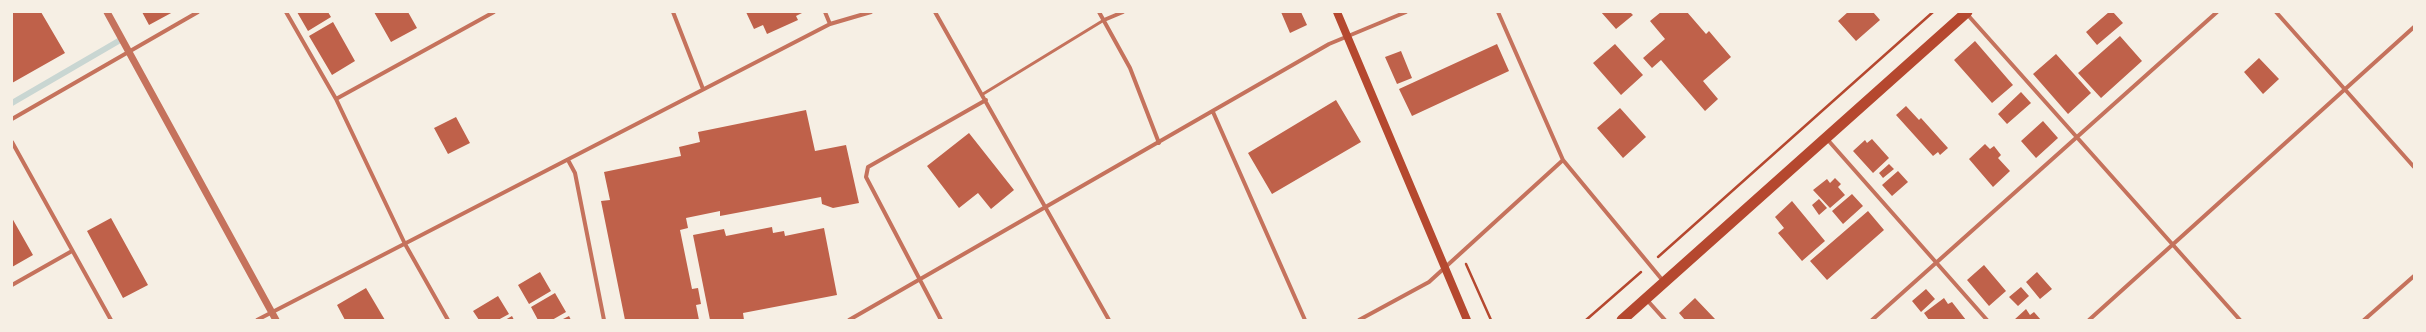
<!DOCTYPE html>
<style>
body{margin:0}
#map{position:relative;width:2426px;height:332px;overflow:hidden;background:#f6efe4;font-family:"Asap Condensed",sans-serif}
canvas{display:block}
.frame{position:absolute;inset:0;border:13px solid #f6efe4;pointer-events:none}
</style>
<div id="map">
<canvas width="2426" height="332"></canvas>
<div class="frame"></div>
</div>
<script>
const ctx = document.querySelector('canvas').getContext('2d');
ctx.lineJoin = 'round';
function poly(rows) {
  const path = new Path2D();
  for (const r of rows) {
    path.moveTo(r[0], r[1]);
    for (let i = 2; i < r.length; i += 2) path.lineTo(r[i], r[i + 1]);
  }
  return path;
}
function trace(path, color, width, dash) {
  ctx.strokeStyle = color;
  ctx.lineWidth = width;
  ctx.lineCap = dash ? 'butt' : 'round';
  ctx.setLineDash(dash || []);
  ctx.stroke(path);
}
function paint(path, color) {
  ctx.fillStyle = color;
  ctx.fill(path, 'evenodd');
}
trace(poly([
 [12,103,122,39]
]), '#c9d6d2', 6);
paint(poly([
 [12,12,41,12,65,53,12,83],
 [142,12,173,12,149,25],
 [297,12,328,12,331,17,308,31],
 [374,12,408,12,417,28,391,42],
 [746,12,804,12,796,16,798,20,767,34,763,25,754,29],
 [1281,12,1301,12,1307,25,1290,33],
 [1601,12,1630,12,1633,15,1616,29],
 [1661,12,1687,12,1706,34,1709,31,1731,57,1703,81,1718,99,1705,111,1661,60,1652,68,1643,58,1665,39,1650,21],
 [1848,12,1873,12,1880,20,1856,41,1838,21],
 [2109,12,2113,12,2123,23,2097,45,2086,32],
 [333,22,355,61,332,75,309,36],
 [2120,36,2142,61,2101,98,2078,73],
 [1975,41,2013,85,1992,103,1954,60],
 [1497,44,1509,71,1412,116,1399,89],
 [1615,44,1643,75,1621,95,1593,63],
 [1401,51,1412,78,1397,84,1385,57],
 [2056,54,2091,93,2068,114,2033,74],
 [2259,58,2279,79,2263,94,2244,72],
 [2021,92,2031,103,2007,124,1998,114],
 [1336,100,1361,142,1272,194,1248,153],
 [1906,106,1919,120,1921,118,1948,148,1940,155,1938,152,1933,156,1896,115],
 [1620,108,1646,137,1623,158,1597,128],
 [806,110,815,151,846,145,859,203,833,208,822,204,821,197,720,216,720,211,686,218,688,228,680,230,692,289,698,288,701,304,696,305,699,320,625,320,601,201,610,200,604,172,681,156,679,147,700,142,698,132],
 [456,117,470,143,448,154,434,128],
 [2043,121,2058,138,2036,158,2021,141],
 [969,133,1014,190,991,209,978,193,959,208,927,166],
 [1872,139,1889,158,1873,173,1853,151,1865,140,1867,143],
 [1985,144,1990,149,1994,146,2001,155,1998,158,2010,171,1993,187,1969,159],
 [1889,164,1894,169,1883,178,1879,173],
 [1898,171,1908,182,1892,196,1882,185],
 [1835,178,1841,184,1838,187,1845,195,1830,208,1813,190,1827,179,1830,183],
 [1852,194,1863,206,1843,224,1832,211],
 [1819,199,1827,208,1819,215,1812,205],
 [1792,201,1825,241,1802,261,1778,233,1784,228,1775,217],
 [1868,211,1884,230,1827,280,1810,261],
 [12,218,33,255,12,267],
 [111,218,148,285,123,298,87,231],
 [772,227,773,233,784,231,785,236,824,228,837,295,743,313,744,320,710,320,693,235,724,229,726,236],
 [1984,265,2006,291,1989,306,1967,280],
 [540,272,551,291,529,304,518,285],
 [2037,272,2052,289,2040,299,2026,282],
 [2021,287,2029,296,2018,306,2009,297],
 [366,288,385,320,345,320,337,305],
 [1926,289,1935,299,1921,312,1912,301],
 [555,293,566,312,552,320,538,320,531,307],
 [498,296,509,314,498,320,479,320,473,311],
 [1695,298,1715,319,1714,320,1685,320,1679,313],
 [1944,298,1948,304,1952,302,1966,320,1929,320,1924,313],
 [2026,309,2030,315,2034,312,2041,320,2014,320],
 [512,316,514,320,505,320],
 [569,316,571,320,561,320]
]), '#bf614a');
trace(poly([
 [1658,257,1933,12],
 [1466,264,1491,320],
 [1586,320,1641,272]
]), '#b5482f', 2.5);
trace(poly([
 [983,94,1104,20]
]), '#c5725c', 3);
trace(poly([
 [286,12,336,99,405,244,448,320],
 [673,12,703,89],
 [825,12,830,24],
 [935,12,1109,320],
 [1099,12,1130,68,1159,143],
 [1498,12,1563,160,1664,282],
 [2276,12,2414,167],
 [1966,13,2240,320],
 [1104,20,1123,12],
 [336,99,494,12],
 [1213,112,1305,320],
 [12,119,198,12],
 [1827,139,1987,320],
 [12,142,111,320],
 [568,160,575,173,604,320],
 [12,285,72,251],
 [1647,300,1665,320],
 [257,320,830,24,871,12],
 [849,320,1329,44,1406,12],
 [941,320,866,177,868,167,986,100],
 [1359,320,1429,282,1563,160],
 [1872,320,2217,12],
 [2089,320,2414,27],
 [2364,320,2414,276]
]), '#c5725c', 4);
trace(poly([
 [107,12,276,320]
]), '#c5725c', 7);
trace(poly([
 [1337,12,1467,320]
]), '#b5482f', 8);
trace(poly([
 [1622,320,1967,12]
]), '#b5482f', 11);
</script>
